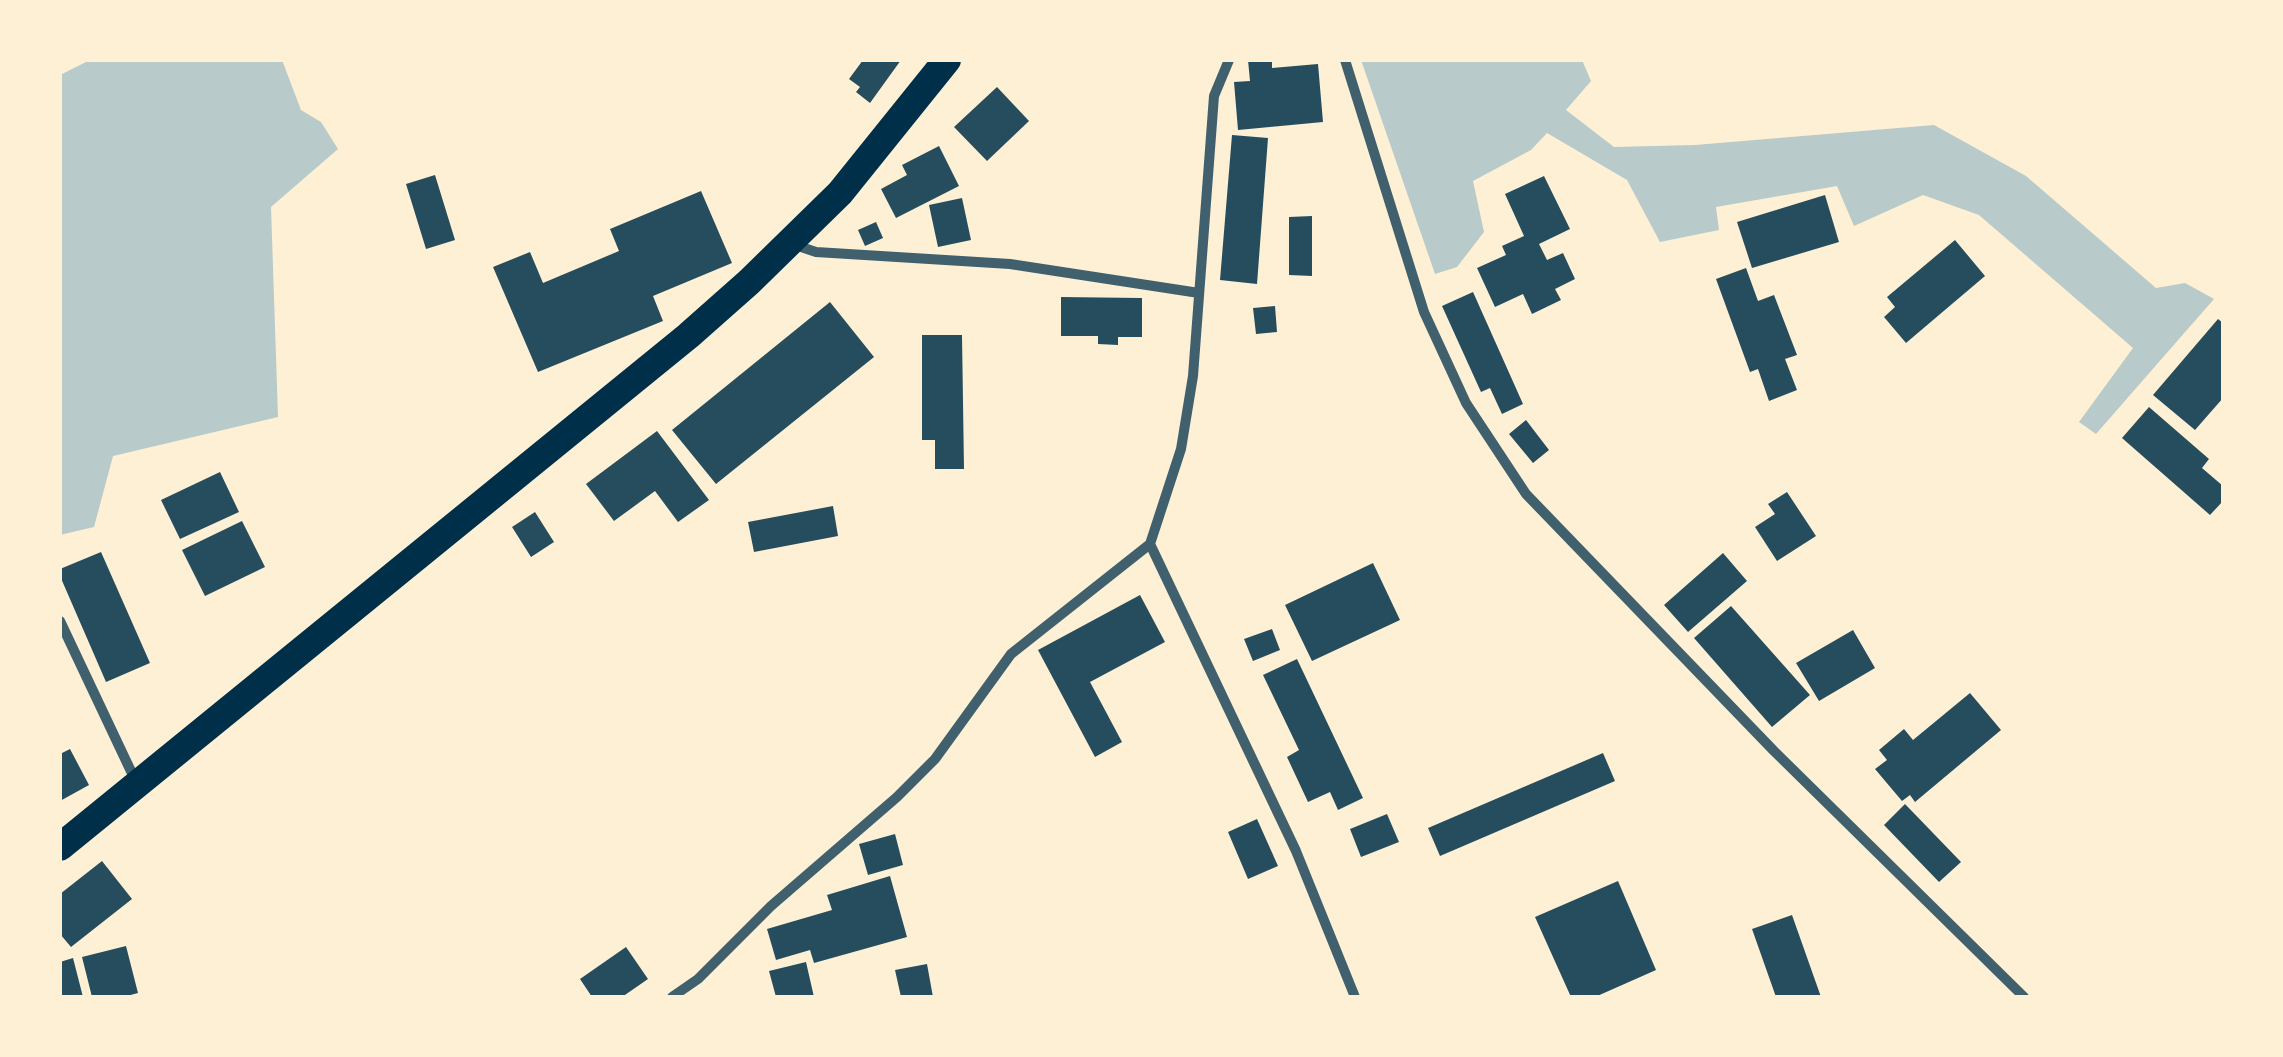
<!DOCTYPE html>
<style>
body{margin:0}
#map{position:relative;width:2283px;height:1057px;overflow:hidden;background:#fdf0d5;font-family:Inter,sans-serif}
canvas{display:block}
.frame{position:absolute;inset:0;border:62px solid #fdf0d5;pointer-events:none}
</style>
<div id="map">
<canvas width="2283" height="1057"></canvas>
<div class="frame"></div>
</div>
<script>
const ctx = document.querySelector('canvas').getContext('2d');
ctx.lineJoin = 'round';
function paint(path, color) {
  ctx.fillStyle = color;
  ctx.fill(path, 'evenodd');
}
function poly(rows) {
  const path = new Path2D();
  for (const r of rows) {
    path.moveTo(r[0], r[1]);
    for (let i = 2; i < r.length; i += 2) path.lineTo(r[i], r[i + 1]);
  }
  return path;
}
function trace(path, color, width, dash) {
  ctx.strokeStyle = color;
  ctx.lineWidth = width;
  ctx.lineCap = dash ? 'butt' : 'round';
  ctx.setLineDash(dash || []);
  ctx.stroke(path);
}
paint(poly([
 [90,60,282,60,301,110,321,122,338,149,271,207,278,417,113,456,94,527,60,535,60,75],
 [1361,60,1582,60,1591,81,1566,110,1614,147,1695,145,1934,125,2026,176,2156,288,2185,283,2214,299,2096,434,2079,422,2133,348,1979,215,1923,195,1854,226,1837,186,1716,207,1719,230,1660,242,1627,180,1547,133,1531,150,1473,181,1484,232,1457,267,1435,274]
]), '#b9caca');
paint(poly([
 [863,60,901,60,870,103,856,92,860,87,849,79],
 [1248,60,1272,60,1272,68,1318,64,1323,122,1238,130,1234,82,1250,81],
 [997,87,1029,121,987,161,954,127],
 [1232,135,1268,138,1257,284,1220,280],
 [939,146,959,186,896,218,881,189,907,175,902,165],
 [435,175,455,240,426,249,406,184],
 [1544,176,1570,229,1539,244,1547,260,1563,253,1575,279,1555,289,1561,300,1532,314,1523,294,1495,307,1477,268,1506,255,1502,246,1524,236,1505,194],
 [701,191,732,263,653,296,663,321,538,372,493,267,530,252,543,283,619,251,610,229],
 [1825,195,1839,242,1752,268,1737,222],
 [962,198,971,240,938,247,929,205],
 [1312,216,1312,276,1289,275,1289,217],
 [876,222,883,238,865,246,858,230],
 [1955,240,1985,276,1906,343,1884,317,1895,307,1887,297],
 [1746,268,1758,301,1774,295,1797,355,1785,359,1797,390,1769,401,1758,369,1750,372,1716,279],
 [1473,292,1523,404,1502,414,1490,388,1481,392,1442,306],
 [1061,297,1142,298,1142,337,1118,337,1118,345,1098,344,1098,336,1061,336],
 [830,302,874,357,716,484,672,430],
 [1275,306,1277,332,1256,334,1253,308],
 [2218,319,2223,323,2223,398,2195,430,2153,395],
 [922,335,962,335,964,469,935,469,935,440,922,440],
 [2149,407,2209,459,2202,468,2223,486,2223,501,2210,515,2122,438],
 [1526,420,1549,450,1533,463,1509,434],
 [657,431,709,500,678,522,655,491,614,521,586,484],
 [220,472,239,512,180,539,161,500],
 [1787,492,1816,536,1777,561,1755,527,1775,514,1768,504],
 [833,506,838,536,754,552,748,522],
 [535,512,554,542,531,557,512,527],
 [242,521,265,567,205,596,182,550],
 [101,552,150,663,106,682,60,576,60,569],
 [1723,553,1747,581,1688,632,1664,605],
 [1373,563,1400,620,1312,661,1285,605],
 [1140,595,1165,642,1090,682,1122,742,1095,757,1038,650],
 [1731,606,1810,695,1772,727,1694,638],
 [1272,629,1280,650,1253,661,1244,639],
 [1853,630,1875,668,1819,701,1796,663],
 [1297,659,1363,798,1338,810,1330,792,1308,802,1287,757,1299,750,1263,675],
 [1970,693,2001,730,1915,802,1910,795,1902,801,1875,769,1887,760,1879,750,1904,729,1913,740],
 [70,749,89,785,60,801,60,754],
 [1603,753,1615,781,1440,856,1428,828],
 [1905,804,1961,862,1939,882,1884,825],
 [1387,814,1399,842,1361,857,1350,829],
 [1257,819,1278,866,1248,879,1228,832],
 [895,834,903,865,868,875,859,844],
 [102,861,132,899,71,947,60,934,60,894],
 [890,876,907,937,814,963,810,950,776,960,767,929,832,910,827,895],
 [1618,881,1656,970,1595,997,1571,997,1535,917],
 [1792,915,1821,997,1776,997,1752,929],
 [126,946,138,993,123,997,92,997,82,957],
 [626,947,648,979,622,997,592,997,580,979],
 [73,958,83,997,60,997,60,962],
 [806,962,814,997,776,997,769,971],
 [927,964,933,997,901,997,895,970]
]), '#264d5e');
trace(poly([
 [1345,60,1424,312,1466,403,1526,494,1774,751,2024,997],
 [792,244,816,252,1010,264,1199,293],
 [1150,544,1296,851,1355,997],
 [60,621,137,784],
 [672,997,698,979,771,906,897,797,935,759,1011,654,1150,544,1181,449,1193,376,1214,96,1229,60]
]), '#3f606c', 10);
trace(poly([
 [60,847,688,336,749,282,840,193,947,60]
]), '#003049', 28);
</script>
